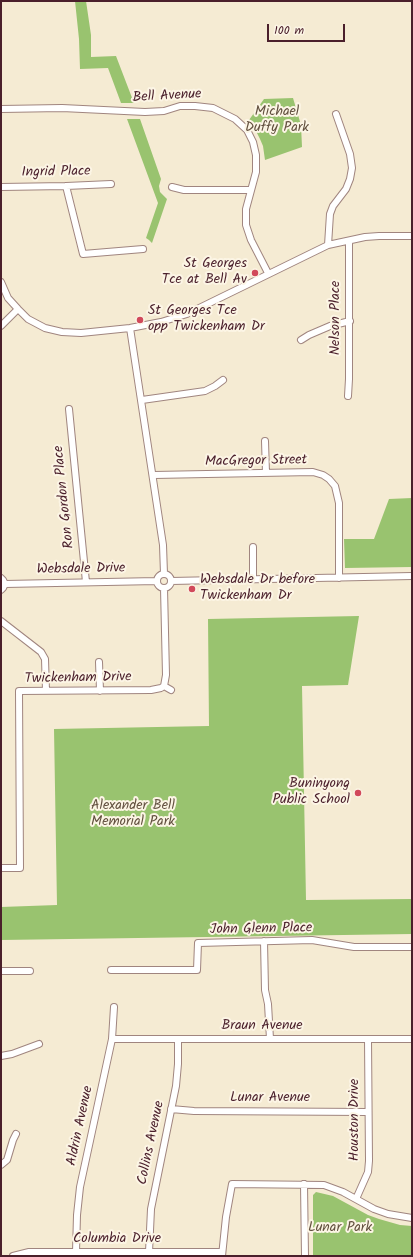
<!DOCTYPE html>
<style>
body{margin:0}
#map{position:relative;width:413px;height:1257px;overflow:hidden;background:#f5ebd3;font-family:Kalam,sans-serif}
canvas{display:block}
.frame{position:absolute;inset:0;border:2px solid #4a1f2b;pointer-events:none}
.scale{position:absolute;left:267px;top:24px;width:78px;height:18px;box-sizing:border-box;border:2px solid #4a1f2b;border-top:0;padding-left:5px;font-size:12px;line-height:14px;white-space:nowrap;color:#4a1f2b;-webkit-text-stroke:3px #fcf5e5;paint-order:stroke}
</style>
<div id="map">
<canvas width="413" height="1257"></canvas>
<div class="frame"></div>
<div class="scale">100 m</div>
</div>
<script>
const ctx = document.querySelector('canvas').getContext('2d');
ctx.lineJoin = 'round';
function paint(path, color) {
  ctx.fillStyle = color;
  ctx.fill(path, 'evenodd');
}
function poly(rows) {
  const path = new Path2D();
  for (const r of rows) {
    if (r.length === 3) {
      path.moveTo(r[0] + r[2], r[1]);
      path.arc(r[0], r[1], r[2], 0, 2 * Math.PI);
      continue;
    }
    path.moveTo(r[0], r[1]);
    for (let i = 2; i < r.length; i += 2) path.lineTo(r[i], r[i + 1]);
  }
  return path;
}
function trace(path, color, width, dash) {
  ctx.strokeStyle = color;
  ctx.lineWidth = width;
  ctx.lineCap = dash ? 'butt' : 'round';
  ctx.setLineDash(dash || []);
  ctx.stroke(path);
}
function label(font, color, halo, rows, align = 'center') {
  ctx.font = font + ' Kalam,sans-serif';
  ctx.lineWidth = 4;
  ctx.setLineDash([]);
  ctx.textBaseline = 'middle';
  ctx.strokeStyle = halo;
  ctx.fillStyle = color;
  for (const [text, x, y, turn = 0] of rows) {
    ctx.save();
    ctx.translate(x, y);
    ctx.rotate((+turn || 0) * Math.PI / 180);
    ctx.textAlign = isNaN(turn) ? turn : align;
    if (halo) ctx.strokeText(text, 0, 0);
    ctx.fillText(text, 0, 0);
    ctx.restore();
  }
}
paint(poly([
 [75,1,86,1,91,35,91,57,116,56,134,103,121,103,108,68,80,69,79,39],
 [293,98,301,125,302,147,265,160,263,146,260,139,254,127,249,120,264,99],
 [127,119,140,119,161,179,159,186,160,192,167,199,152,243,149,240,146,238,158,203],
 [412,498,412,567,345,568,344,539,374,539,389,499],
 [359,616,348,685,302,686,306,900,412,899,412,934,1,940,1,907,57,905,54,729,209,726,208,619],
 [316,1192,333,1196,368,1215,379,1219,400,1225,412,1226,412,1256,313,1256,313,1195]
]), '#99c36f');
const minor = poly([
 [1,109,62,108,145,112,164,111,180,106,195,106,213,108,235,119,247,130,253,142,256,155,256,172,246,209,246,225,251,240,268,273],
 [66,186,83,254,143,249],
 [1,187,66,186,111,184],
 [172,187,184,190,251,190],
 [328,245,330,214,333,206,346,189,350,179,352,168,350,154,336,114],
 [1,282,8,298,18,309,28,319,45,328,62,332,81,333,130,328,161,322,187,314,328,245,365,237,379,236,412,236],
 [1,326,18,309],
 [130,328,163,545,164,574],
 [301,340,309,335,330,326,350,321],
 [348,396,349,379,349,241],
 [142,400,205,391,215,386,223,380],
 [69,409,86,582],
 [265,441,266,473],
 [154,475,313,472,323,475,329,479,335,486,339,503,339,578],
 [253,547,253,579],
 [164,581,7],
 [1,578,3,580,5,584,3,588,1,590],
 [171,581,412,576],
 [5,584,157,581],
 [1,621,41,652,45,659,46,691],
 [99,662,100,691],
 [164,686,171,690],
 [1,868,20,868,19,691,151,690,161,688,164,686,166,675,164,588],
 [264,941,265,990,268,1004,270,1039],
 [111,970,197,970,198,943,312,940,354,947,412,947],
 [1,971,30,971],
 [112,1039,412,1039],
 [1,1056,12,1054,39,1044],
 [171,1109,194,1111,368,1112],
 [1,1165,7,1160,13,1140,16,1134],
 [304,1184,305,1256],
 [356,1199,368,1172,369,1161,368,1039],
 [76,1252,77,1215,80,1187,112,1039,114,1007],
 [149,1252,151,1209,176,1086,178,1064,178,1039],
 [13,1256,29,1252,222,1252],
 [222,1256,226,1217,232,1184,324,1185,343,1192,374,1209,388,1214,412,1218]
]);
trace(minor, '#a0857f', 8);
trace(minor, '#fff', 6);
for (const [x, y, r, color] of [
 [255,273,4,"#d1495b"],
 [140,320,4,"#d1495b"],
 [192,589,4,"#d1495b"],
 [358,793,4,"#d1495b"]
]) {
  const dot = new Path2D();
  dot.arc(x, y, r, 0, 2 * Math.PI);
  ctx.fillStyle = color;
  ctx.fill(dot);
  trace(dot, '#fcf5e5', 1.5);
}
label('14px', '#4a1f2b', '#fcf5e5', [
 ["Bell Avenue",167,97,-3],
 ["Ingrid Place",56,173,-1],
 ["Nelson Place",337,318,-90],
 ["MacGregor Street",256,462,-1],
 ["Ron Gordon Place",65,497,-96],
 ["Websdale Drive",81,570,-1],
 ["Twickenham Drive",78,679,-1],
 ["John Glenn Place",261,930,-1],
 ["Braun Avenue",262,1027],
 ["Lunar Avenue",270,1099],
 ["Houston Drive",356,1120,-90],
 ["Aldrin Avenue",81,1126,-78],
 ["Collins Avenue",152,1143,-78],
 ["Columbia Drive",117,1240]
]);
label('14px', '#62503f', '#fcf5e5', [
 ["Michael",277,113],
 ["Duffy Park",277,129],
 ["Alexander Bell",133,807],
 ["Memorial Park",133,823],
 ["Lunar Park",340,1229]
]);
label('14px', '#4a1f2b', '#fcf5e5', [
 ["St Georges",247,265],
 ["Tce at Bell Av",247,281],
 ["St Georges Tce",148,312,"left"],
 ["opp Twickenham Dr",148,328,"left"],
 ["Websdale Dr before",200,581,"left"],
 ["Twickenham Dr",200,597,"left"],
 ["Buninyong",350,785],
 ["Public School",350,801]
], 'right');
</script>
